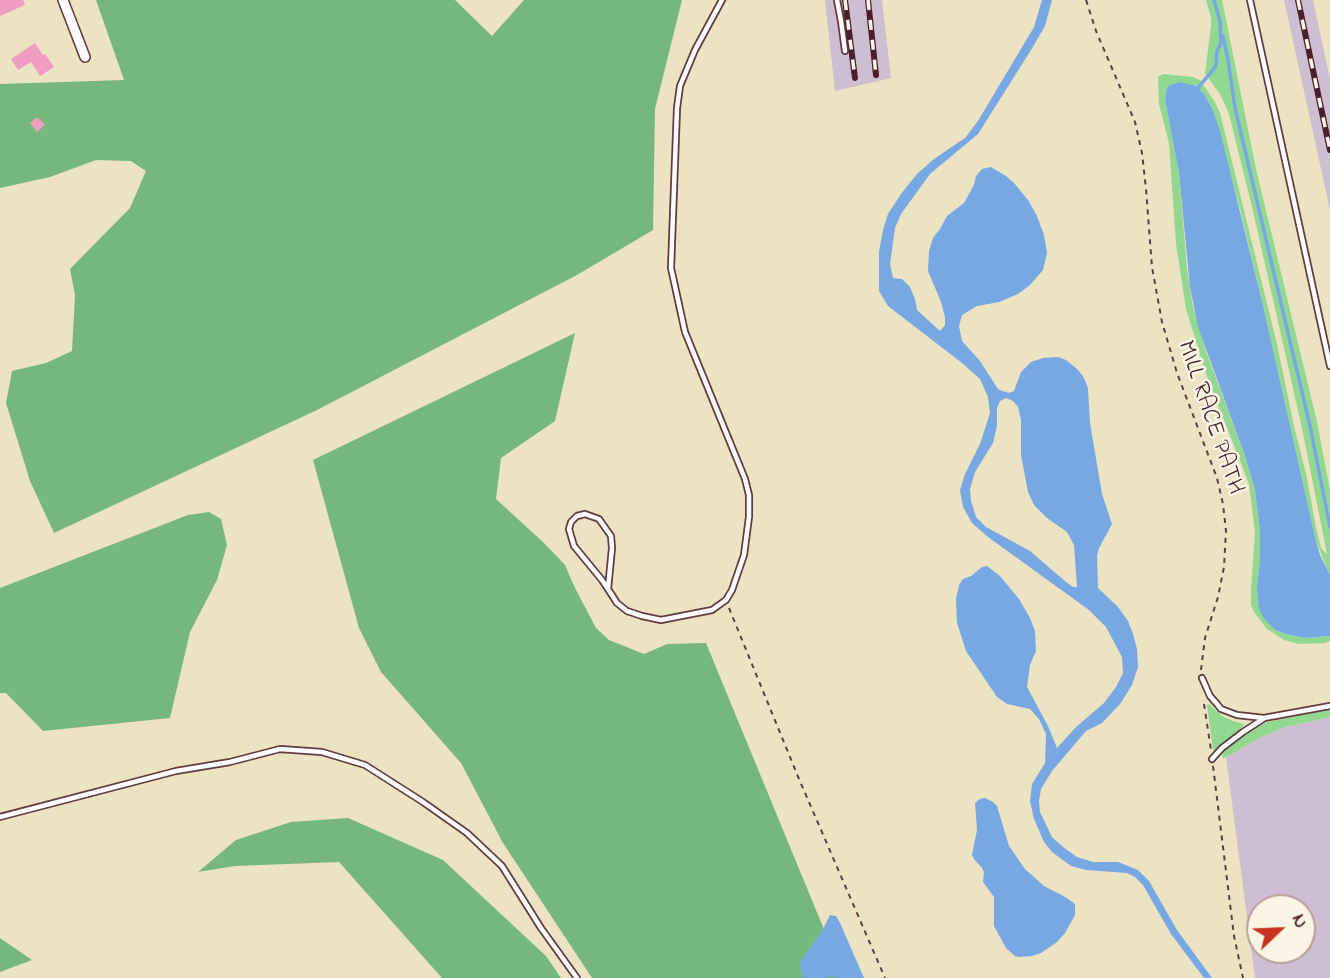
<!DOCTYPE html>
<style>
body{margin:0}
#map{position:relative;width:1330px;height:978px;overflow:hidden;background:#ebe3c1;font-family:"Indie Flower",sans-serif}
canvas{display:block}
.north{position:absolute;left:1246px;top:894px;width:70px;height:70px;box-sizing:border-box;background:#fcf5e5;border:2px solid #b59f9b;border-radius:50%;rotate:67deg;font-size:19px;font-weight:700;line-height:28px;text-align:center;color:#4a1f2b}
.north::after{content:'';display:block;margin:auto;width:24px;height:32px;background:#c8321e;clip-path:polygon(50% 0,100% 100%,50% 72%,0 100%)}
</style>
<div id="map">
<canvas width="1330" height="978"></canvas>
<div class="north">N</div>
</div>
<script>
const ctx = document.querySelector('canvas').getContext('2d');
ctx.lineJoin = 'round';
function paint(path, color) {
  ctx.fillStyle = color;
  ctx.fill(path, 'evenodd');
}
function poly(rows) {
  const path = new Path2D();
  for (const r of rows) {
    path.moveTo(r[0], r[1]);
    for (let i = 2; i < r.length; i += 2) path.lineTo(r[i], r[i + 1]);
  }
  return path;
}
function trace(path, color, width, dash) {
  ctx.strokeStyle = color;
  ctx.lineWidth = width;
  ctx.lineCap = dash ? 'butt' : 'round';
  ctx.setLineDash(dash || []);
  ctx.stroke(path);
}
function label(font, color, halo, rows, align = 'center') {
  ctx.font = font + ' "Indie Flower",sans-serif';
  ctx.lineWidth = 5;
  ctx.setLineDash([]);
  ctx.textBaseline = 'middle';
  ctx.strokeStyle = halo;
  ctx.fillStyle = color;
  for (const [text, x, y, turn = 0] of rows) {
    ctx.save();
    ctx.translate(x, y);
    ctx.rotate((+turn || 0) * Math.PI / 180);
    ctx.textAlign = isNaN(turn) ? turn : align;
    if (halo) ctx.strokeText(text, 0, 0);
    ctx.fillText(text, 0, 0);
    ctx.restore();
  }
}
paint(poly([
 [825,0,882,0,891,78,835,91],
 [1284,0,1313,0,1330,79,1330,210],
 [1330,717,1330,978,1255,978,1226,757,1261,737,1285,727],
 [1260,908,1302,908,1302,950,1260,950]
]), '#cebed1');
paint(poly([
 [1206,0,1222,0,1256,169,1317,422,1330,490,1330,576,1316,541,1262,301,1239,205,1212,108,1204,94,1196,86,1174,83,1167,88,1165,99,1179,173,1187,268,1193,307,1207,354,1245,456,1255,490,1260,531,1260,560,1257,587,1275,630,1286,634,1305,638,1330,636,1330,641,1325,643,1299,644,1284,640,1266,628,1254,612,1251,605,1251,590,1255,532,1249,484,1207,377,1186,309,1176,244,1169,143,1159,104,1158,77,1163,74,1193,77,1200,80,1215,102,1220,113,1277,344,1294,426,1307,478,1316,528,1321,548,1327,554,1302,428,1253,211,1229,114,1221,96,1205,73,1211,26,1211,18],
 [1209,704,1222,716,1233,721,1244,724,1240,730,1215,751,1213,750,1207,705],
 [1330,709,1330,717,1285,727,1261,737,1226,757,1223,758,1222,756,1223,752,1234,743,1251,730,1267,722]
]), '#93d891');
paint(poly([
 [96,0,455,0,492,36,524,0,682,0,655,109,653,230,577,275,317,410,54,533,30,481,6,403,12,371,46,363,72,351,75,295,70,269,130,208,146,171,131,161,96,160,50,177,0,188,0,84,124,80],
 [575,333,555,421,501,458,496,499,544,543,565,565,574,586,596,628,609,640,644,654,667,644,706,643,844,978,592,978,503,843,461,763,381,672,359,628,313,460],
 [209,512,221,519,227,545,217,580,190,632,170,718,43,731,6,693,0,693,0,588,188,515],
 [348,818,443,860,546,956,561,978,442,978,339,862,235,866,198,872,236,840,291,822],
 [0,938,32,960,0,972]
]), '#76b87b');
paint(poly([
 [1042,0,1052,0,1045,26,1031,50,978,134,930,174,901,214,895,228,890,264,893,278,902,279,910,287,915,299,917,310,940,331,945,325,945,317,941,302,928,271,929,251,933,238,940,229,947,216,964,203,974,185,976,176,982,169,991,167,1006,176,1014,183,1028,200,1037,216,1044,235,1047,253,1043,270,1030,285,1018,294,999,302,977,306,962,315,959,326,962,341,980,361,998,389,1002,391,1009,393,1014,391,1021,372,1031,362,1043,358,1058,357,1066,360,1076,368,1083,376,1088,388,1090,423,1102,494,1112,524,1099,548,1097,556,1098,588,1118,607,1128,621,1133,634,1137,649,1138,667,1132,685,1120,704,1102,723,1086,731,1052,771,1041,789,1039,801,1040,812,1052,837,1063,847,1077,857,1093,862,1118,862,1138,870,1149,881,1177,930,1212,978,1204,978,1171,934,1143,885,1135,877,1127,873,1086,870,1071,866,1052,852,1044,842,1034,819,1030,801,1032,784,1045,763,1046,734,1039,719,1030,709,1007,704,997,697,966,651,957,623,956,599,959,585,963,579,971,576,982,567,987,566,1000,576,1019,599,1030,618,1035,631,1036,651,1030,665,1027,687,1048,726,1057,748,1076,727,1104,703,1116,687,1123,673,1122,657,1106,627,1089,610,988,537,972,523,963,507,960,490,965,474,980,444,990,413,988,397,980,379,962,363,888,306,879,291,879,252,883,230,888,214,901,194,917,174,934,159,965,138,978,121,1034,27],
 [1006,398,1013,401,1018,407,1021,420,1021,455,1028,492,1034,505,1047,518,1067,532,1074,545,1077,587,1073,587,1066,582,1030,551,986,527,976,517,971,501,970,489,975,472,993,443,997,426,997,408,1000,401],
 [1179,82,1196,86,1204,94,1212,108,1220,131,1262,301,1316,541,1320,555,1330,575,1330,636,1305,638,1286,634,1275,630,1263,617,1259,609,1257,587,1260,560,1260,531,1255,490,1245,456,1198,327,1190,287,1179,173,1165,99,1167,88,1170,85],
 [985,798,993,802,997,806,1009,846,1025,869,1044,886,1067,898,1075,904,1075,915,1065,933,1057,942,1041,953,1032,956,1019,957,1015,956,1006,948,994,926,994,897,983,882,984,872,982,868,974,859,972,855,977,830,975,803,980,799],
 [830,915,836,916,840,923,864,978,835,978,832,976,827,978,803,978,800,962,822,931]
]), '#78a8e3');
trace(poly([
 [1223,36,1228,60,1235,108,1310,426,1330,527],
 [1196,90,1213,70,1216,65,1217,51,1221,43,1220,21,1214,0]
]), '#78a8e3', 3.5);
paint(poly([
 [0,0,23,0,25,5,0,16],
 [35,43,43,55,45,54,54,67,40,76,31,62,18,70,11,59],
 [37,117,45,125,37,132,30,123]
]), '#f19dc2');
const lane = poly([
 [837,0,841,21,845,51],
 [1250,0,1330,366],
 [608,589,612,548,611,536,599,519,585,514,577,516,571,522,569,529,574,546,602,580,608,589,617,603,627,611,642,616,661,620,712,610,726,600,732,590,744,555,749,517,749,495,745,479,685,332,671,268,677,108,680,86,695,50,722,0],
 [1202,678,1210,696,1217,704,1221,709,1237,715,1264,718,1330,706],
 [1212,759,1222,748,1243,732,1263,719],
 [0,817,176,771,230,762,280,749,322,752,365,765,423,802,467,833,502,866,541,928,577,978]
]);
const street = poly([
 [63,0,85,57]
]);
trace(lane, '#623c42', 8);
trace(street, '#623c42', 12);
trace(poly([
 [1086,0,1096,31,1135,122,1142,153,1146,189,1152,267,1162,322,1177,373,1217,478,1223,504,1226,531,1224,567,1218,597,1205,638,1201,670],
 [729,608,799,779,885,978],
 [1204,704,1211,750],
 [1213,766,1234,936,1243,978]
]), '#623c42', 2, [5, 5]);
trace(lane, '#fff', 4.5);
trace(street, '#fff', 9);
const rail = poly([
 [845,0,855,78],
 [868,0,876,75],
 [1298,0,1330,150]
]);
trace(rail, '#4a1f2b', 6);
trace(rail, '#fcf5e5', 3.5, [10]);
label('24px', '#4a1f2b', '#fcf5e5', [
 ["MILL RACE PATH",1209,418,71]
]);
</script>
